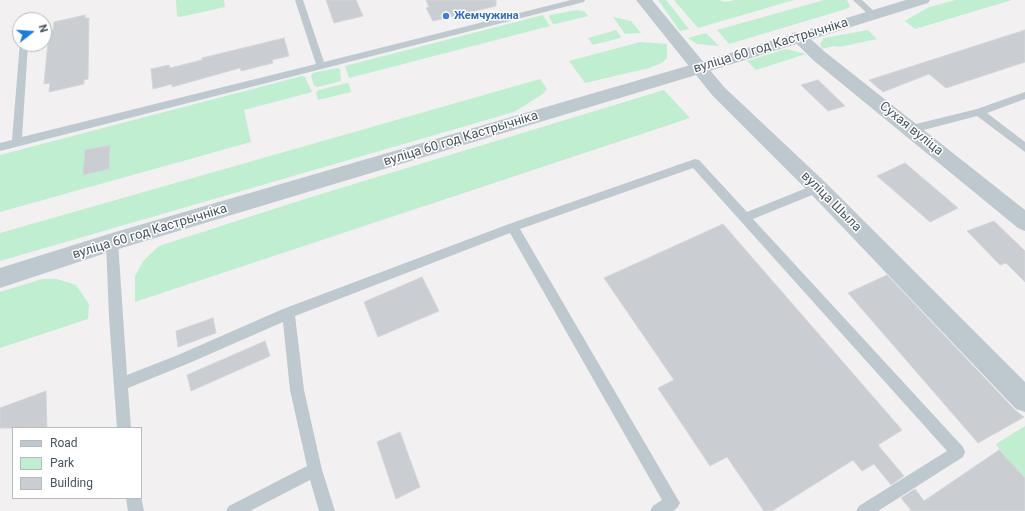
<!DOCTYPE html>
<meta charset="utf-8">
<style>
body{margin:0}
#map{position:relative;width:1025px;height:511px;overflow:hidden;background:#f2f0f0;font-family:Roboto,sans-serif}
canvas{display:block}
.legend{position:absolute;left:12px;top:427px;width:130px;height:72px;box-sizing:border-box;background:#fff;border:1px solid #b6bbbf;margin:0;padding:5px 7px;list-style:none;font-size:12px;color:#48545e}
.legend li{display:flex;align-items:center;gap:8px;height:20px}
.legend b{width:20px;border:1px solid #b6bbbf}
.north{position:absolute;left:12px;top:12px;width:40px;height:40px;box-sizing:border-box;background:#fff;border:1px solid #b6bbbf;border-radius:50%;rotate:73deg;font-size:11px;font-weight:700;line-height:16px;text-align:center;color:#48545e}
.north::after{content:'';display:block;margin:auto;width:14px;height:18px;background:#197ae3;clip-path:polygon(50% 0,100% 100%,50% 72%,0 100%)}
</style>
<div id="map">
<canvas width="1025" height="511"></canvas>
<ul class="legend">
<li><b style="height:5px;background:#bec8cf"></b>Road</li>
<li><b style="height:11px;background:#bfefd0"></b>Park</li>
<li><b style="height:11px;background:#cacdd2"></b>Building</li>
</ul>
<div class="north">N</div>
</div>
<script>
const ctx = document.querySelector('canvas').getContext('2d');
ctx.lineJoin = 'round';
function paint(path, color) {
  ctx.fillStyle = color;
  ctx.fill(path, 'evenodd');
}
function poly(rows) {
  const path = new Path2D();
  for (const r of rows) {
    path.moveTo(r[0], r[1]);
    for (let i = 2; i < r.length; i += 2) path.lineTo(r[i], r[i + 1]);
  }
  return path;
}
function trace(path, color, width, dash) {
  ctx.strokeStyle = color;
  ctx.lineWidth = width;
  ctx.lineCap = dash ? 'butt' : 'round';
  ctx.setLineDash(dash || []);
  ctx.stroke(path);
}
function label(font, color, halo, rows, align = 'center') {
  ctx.font = font + ' Roboto,sans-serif';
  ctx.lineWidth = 3;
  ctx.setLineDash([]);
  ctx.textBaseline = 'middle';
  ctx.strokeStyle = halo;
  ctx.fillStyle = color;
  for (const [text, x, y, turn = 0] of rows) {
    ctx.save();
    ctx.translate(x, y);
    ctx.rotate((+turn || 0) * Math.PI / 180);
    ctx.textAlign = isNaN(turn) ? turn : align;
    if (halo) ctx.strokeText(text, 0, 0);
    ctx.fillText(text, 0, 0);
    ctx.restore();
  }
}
paint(poly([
 [176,0,224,0,225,7,180,17,177,16],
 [658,0,666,0,689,29,680,31],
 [674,0,718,0,726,2,735,0,794,0,698,28],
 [824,0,847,0,850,7,846,9,729,44,717,30],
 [955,0,1012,0,915,29,905,21,927,8],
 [577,10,585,12,588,16,555,24,553,24,549,17,550,15],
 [543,15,550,26,349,78,345,66],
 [613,17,631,21,641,33,625,34],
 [616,30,621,37,620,38,593,45,588,38],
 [868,30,877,39,840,47,834,46,822,49,820,44,824,38],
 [706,33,719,46,697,44,688,38],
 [640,42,667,44,667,58,662,63,649,68,585,83,569,61],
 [786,49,806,54,756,70,747,61],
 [337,68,340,69,341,81,318,87,314,86,311,76,313,73],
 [302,76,305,77,312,92,244,110,251,142,0,212,0,155],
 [540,79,547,89,543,94,514,112,0,261,0,233],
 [347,83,349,84,351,92,318,100,316,92,319,90],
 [664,90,690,118,135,302,135,276,144,260,159,246,308,198],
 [42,279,57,279,76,285,89,304,88,319,0,348,0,292],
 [1025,426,1025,478,1003,455,996,444]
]), '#bfefd0');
const building = poly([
 [326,0,356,0,363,16,334,23,326,0],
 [426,0,496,0,496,6,433,21,426,8,429,7,426,0],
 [85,15,85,18,89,18,88,79,84,80,84,84,49,92,50,83,44,84,49,31,53,30,54,22,85,15],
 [1025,30,1025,62,946,88,929,74,883,92,869,80,1025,30],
 [284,38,289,56,272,60,273,63,241,71,240,68,172,87,172,84,153,89,151,69,169,65,170,68,202,60,202,58,284,38],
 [818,80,845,106,828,111,801,85,818,80],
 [110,145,109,169,83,175,85,150,110,145],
 [905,163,958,208,930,222,877,176,905,163],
 [994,221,1025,251,1025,282,1006,263,1000,265,967,231,994,221],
 [723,224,902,430,878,445,904,476,891,485,874,464,862,471,853,460,772,511,764,511,727,457,710,466,658,388,674,380,604,278,723,224],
 [887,275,1015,410,1024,417,978,443,848,293,887,275],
 [422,277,439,311,378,337,364,302,422,277],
 [213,318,216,333,178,347,176,331,213,318],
 [265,341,270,356,191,391,187,375,265,341],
 [46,391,47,428,0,428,0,408,46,391],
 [400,432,420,487,396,499,377,442,400,432],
 [999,450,1025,478,1025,511,909,511,911,510,901,498,915,489,924,501,999,450]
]);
paint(building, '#cacdd2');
trace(building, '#d4d6db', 1);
paint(poly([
 [295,0,303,0,324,62,571,0,585,0,584,2,0,151,0,143,12,140,20,42,20,44,28,44,22,137,316,64,295,0],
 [853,0,862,0,878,15,877,17,871,17,853,0],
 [1025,92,1025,99,987,113,1025,142,1025,152,977,116,912,133,907,129,912,125,977,109,1025,92],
 [695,159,699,160,747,212,814,185,822,185,824,188,822,191,753,219,963,447,965,452,963,457,878,511,856,511,859,506,947,451,693,168,520,229,677,498,680,503,677,508,673,511,650,511,653,506,662,500,510,233,295,316,304,390,322,470,335,511,319,511,310,480,250,511,226,511,229,506,307,466,290,390,283,322,187,364,128,388,131,428,117,428,109,317,106,242,108,239,112,237,116,239,118,242,127,375,178,355,283,309,509,224,695,159],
 [141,496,144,511,128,511,126,498,141,498,141,496]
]), '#bec8cf');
paint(poly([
 [636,0,652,0,724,87,825,182,1025,382,1025,412,1016,409,811,194,712,95,636,0],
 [798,32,804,33,825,52,1025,210,1025,231,1018,228,813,60,790,37,792,33,798,32]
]), '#bec8cf');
paint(poly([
 [906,0,930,0,928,3,706,72,112,251,0,288,0,268,112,233,694,64,906,0]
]), '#bec8cf');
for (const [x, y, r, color] of [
 [446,16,4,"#3f7fe0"]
]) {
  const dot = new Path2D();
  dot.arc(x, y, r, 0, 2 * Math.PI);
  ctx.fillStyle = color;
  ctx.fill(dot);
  trace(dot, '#fff', 1.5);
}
label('bold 11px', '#366cbe', '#fff', [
 ["Жемчужина",454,16]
], 'left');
label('13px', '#48545e', '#fff', [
 ["вуліца 60 год Кастрычніка",771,46,-17],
 ["Сухая вуліца",911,129,39],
 ["вуліца 60 год Кастрычніка",461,139,-17],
 ["вуліца Шыла",831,202,45],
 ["вуліца 60 год Кастрычніка",150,232,-17]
]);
</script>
